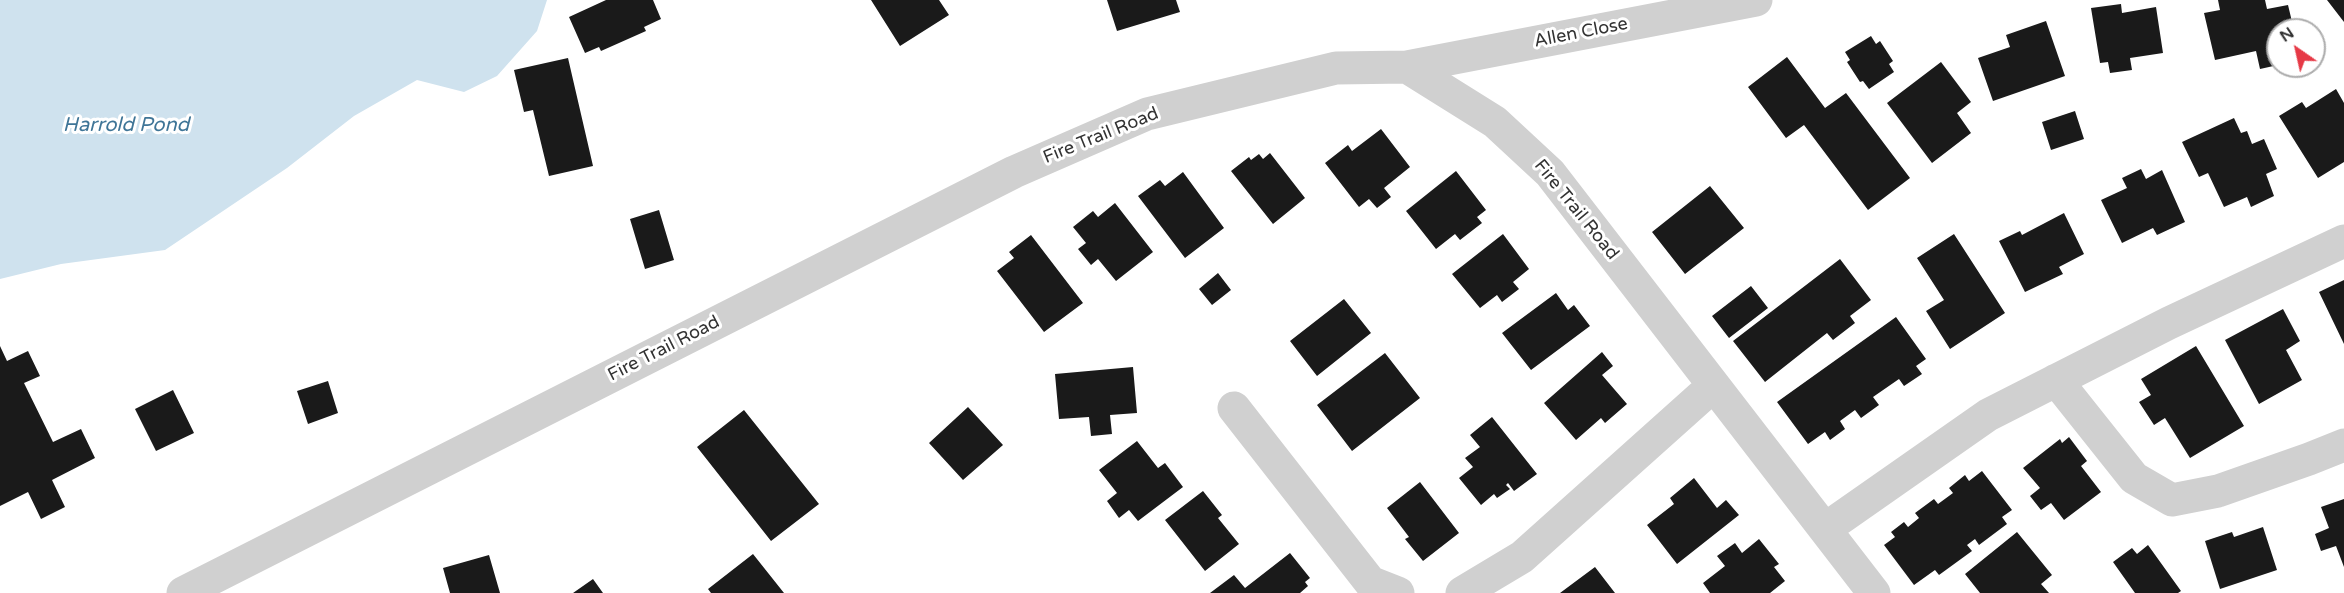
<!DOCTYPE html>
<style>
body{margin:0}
#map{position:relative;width:2344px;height:593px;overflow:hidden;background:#fff;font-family:"Varela Round",sans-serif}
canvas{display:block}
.north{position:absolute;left:2266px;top:18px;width:60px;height:60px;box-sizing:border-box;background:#fff;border:2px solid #adadad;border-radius:50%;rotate:326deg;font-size:16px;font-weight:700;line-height:24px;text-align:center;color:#333}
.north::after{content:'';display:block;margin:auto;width:21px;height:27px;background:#e63946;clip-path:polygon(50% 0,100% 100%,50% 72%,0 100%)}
</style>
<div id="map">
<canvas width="2344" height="593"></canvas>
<div class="north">N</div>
</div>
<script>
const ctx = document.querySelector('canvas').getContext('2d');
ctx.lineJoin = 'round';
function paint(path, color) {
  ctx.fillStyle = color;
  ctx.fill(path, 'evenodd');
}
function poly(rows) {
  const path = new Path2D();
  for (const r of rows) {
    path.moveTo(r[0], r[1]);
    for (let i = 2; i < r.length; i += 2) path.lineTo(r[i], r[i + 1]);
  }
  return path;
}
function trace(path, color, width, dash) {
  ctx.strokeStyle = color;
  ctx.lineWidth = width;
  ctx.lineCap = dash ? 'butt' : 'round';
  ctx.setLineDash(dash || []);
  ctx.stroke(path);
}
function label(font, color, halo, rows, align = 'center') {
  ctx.font = font + ' "Varela Round",sans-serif';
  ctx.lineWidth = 6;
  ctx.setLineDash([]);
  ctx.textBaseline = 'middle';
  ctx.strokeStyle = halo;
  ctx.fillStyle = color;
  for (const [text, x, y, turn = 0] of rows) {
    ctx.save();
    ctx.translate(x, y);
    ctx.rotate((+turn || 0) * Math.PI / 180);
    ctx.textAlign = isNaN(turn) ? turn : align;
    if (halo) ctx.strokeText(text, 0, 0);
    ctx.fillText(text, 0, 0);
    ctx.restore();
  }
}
paint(poly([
 [0,0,547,0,537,31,497,76,464,92,417,80,354,116,287,168,165,250,61,264,0,279]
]), '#cfe2ee');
paint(poly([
 [606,0,653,0,661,19,644,27,646,31,601,51,599,47,585,53,569,17],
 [871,0,939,0,949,15,900,46],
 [1107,0,1176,0,1180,12,1117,31],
 [2218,0,2265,0,2267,9,2288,5,2294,30,2278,30,2278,65,2260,69,2256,51,2215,60,2204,13,2220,10],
 [2327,0,2344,0,2344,22],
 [2121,4,2122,13,2156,7,2163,53,2130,58,2132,70,2110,73,2108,62,2100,63,2091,8],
 [2046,21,2065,76,1993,101,1978,58,2010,47,2006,35],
 [1871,36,1876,44,1880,41,1893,61,1889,64,1894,72,1869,89,1863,81,1860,82,1847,62,1850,60,1845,52],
 [1787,57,1825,108,1846,93,1910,178,1868,210,1804,125,1786,138,1748,87],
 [568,58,593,166,549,176,533,110,524,112,514,70],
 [1941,62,1971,102,1957,113,1971,133,1932,163,1887,103],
 [2336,89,2344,103,2344,162,2318,178,2279,116,2302,102,2306,108],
 [2075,111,2084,139,2051,150,2042,122],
 [2234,118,2241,133,2247,131,2252,144,2264,139,2277,169,2266,174,2274,196,2251,207,2247,197,2224,207,2208,173,2199,177,2182,142],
 [1381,129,1410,167,1384,188,1391,197,1377,208,1369,199,1359,207,1325,163,1348,145,1352,151],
 [1270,153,1305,198,1273,224,1231,171,1249,157,1251,160,1259,154,1263,159],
 [2141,169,2146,179,2162,170,2185,222,2157,235,2153,228,2122,243,2101,200,2127,188,2122,178],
 [1456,171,1486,210,1477,217,1482,223,1460,240,1455,234,1436,249,1406,211],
 [1183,172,1224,228,1185,258,1138,196,1160,180,1165,186],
 [1710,186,1744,228,1685,274,1652,232],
 [1115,203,1153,252,1116,281,1098,259,1091,265,1078,249,1086,243,1073,227,1093,211,1098,217],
 [659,210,674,260,645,269,630,219],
 [2064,213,2084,254,2059,267,2063,274,2025,292,1999,241,2020,231,2022,235],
 [1503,234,1529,269,1513,282,1519,289,1502,302,1497,295,1480,308,1452,274],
 [1954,234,2005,313,1950,349,1926,311,1944,300,1917,258],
 [1031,235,1083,303,1044,332,997,271,1014,258,1009,252],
 [1840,259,1871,300,1850,316,1855,323,1833,340,1827,333,1765,382,1733,341],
 [1218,273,1231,290,1212,305,1199,289],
 [2344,280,2344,344,2319,292],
 [1751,286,1768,308,1729,338,1712,316],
 [1556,293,1568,310,1574,305,1590,326,1531,370,1502,333],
 [1344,299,1371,333,1317,376,1290,341],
 [2283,309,2300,341,2286,350,2302,380,2259,404,2225,340],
 [1896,317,1926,359,1916,366,1922,374,1904,386,1899,379,1873,397,1879,405,1861,418,1855,410,1840,421,1845,429,1830,440,1825,432,1808,444,1777,402],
 [0,346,7,361,28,351,40,376,24,383,53,442,81,429,95,458,52,480,65,507,41,519,28,492,0,506],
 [2196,346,2244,426,2190,458,2165,418,2154,425,2139,402,2151,395,2141,379],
 [1602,352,1613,366,1602,375,1627,404,1605,423,1601,418,1576,440,1544,403],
 [1385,353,1420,398,1352,451,1317,405],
 [1133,367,1137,413,1110,415,1112,434,1091,436,1089,417,1059,419,1055,374],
 [328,381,338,413,308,424,297,391],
 [173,390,194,433,156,451,135,409],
 [968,407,1003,445,963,480,929,443],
 [744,410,819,504,771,541,697,447],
 [1492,417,1537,474,1514,491,1508,483,1506,485,1510,489,1497,498,1494,494,1481,505,1459,478,1473,467,1465,458,1480,447,1470,435],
 [2069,437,2087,461,2081,466,2101,492,2064,520,2051,503,2041,510,2030,496,2040,488,2023,468,2060,439,2062,443],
 [1137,441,1158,468,1165,463,1183,487,1138,521,1129,510,1119,518,1107,501,1117,493,1099,470],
 [1982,471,2012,510,2002,517,2007,524,1979,545,1975,539,1967,545,1972,551,1939,575,1935,570,1914,585,1884,545,1895,537,1891,532,1904,522,1908,527,1919,518,1915,513,1934,499,1938,504,1953,493,1949,488,1965,475,1969,481],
 [1694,478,1717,508,1726,500,1739,515,1677,564,1647,525,1674,504,1670,498],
 [1420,482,1459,533,1423,561,1405,539,1409,537,1387,508],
 [1203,491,1222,515,1218,518,1239,544,1205,571,1165,520],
 [2344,499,2344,567,2336,546,2321,551,2315,534,2329,528,2321,507],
 [2263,527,2277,570,2220,589,2205,541,2232,532,2234,537],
 [2017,532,2052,575,2041,584,2049,593,1980,593,1965,574],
 [1759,539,1779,564,1774,567,1785,581,1770,593,1710,593,1703,583,1725,566,1717,556,1735,543,1742,553],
 [2148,545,2181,591,2178,593,2135,593,2113,562,2132,548,2137,554],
 [1290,553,1310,578,1305,582,1308,586,1300,593,1210,593,1234,575,1245,588],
 [753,554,784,593,711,593,708,589],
 [489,555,500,593,450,593,443,568],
 [1595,567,1615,593,1560,593],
 [593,579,603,593,573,593]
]), '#1a1a1a');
trace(poly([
 [1407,67,1495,122,1550,173,1874,593],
 [2056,380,2134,478,2172,500,2218,491,2309,459,2344,445],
 [1234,408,1370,582,1398,593],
 [1825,529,1988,415,2169,323,2344,241],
 [183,593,1014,172,1147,114,1336,68,1407,67,1756,0],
 [1462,593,1522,557,1713,386]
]), '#d0d0d0', 33);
label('18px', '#333', '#fff', [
 ["Allen Close",1581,33,-11],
 ["Fire Trail Road",1101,136,-22],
 ["Fire Trail Road",1576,210,51],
 ["Fire Trail Road",664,349,-27]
]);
label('italic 20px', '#3f7597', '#fff', [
 ["Harrold Pond",126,126]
]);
</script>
